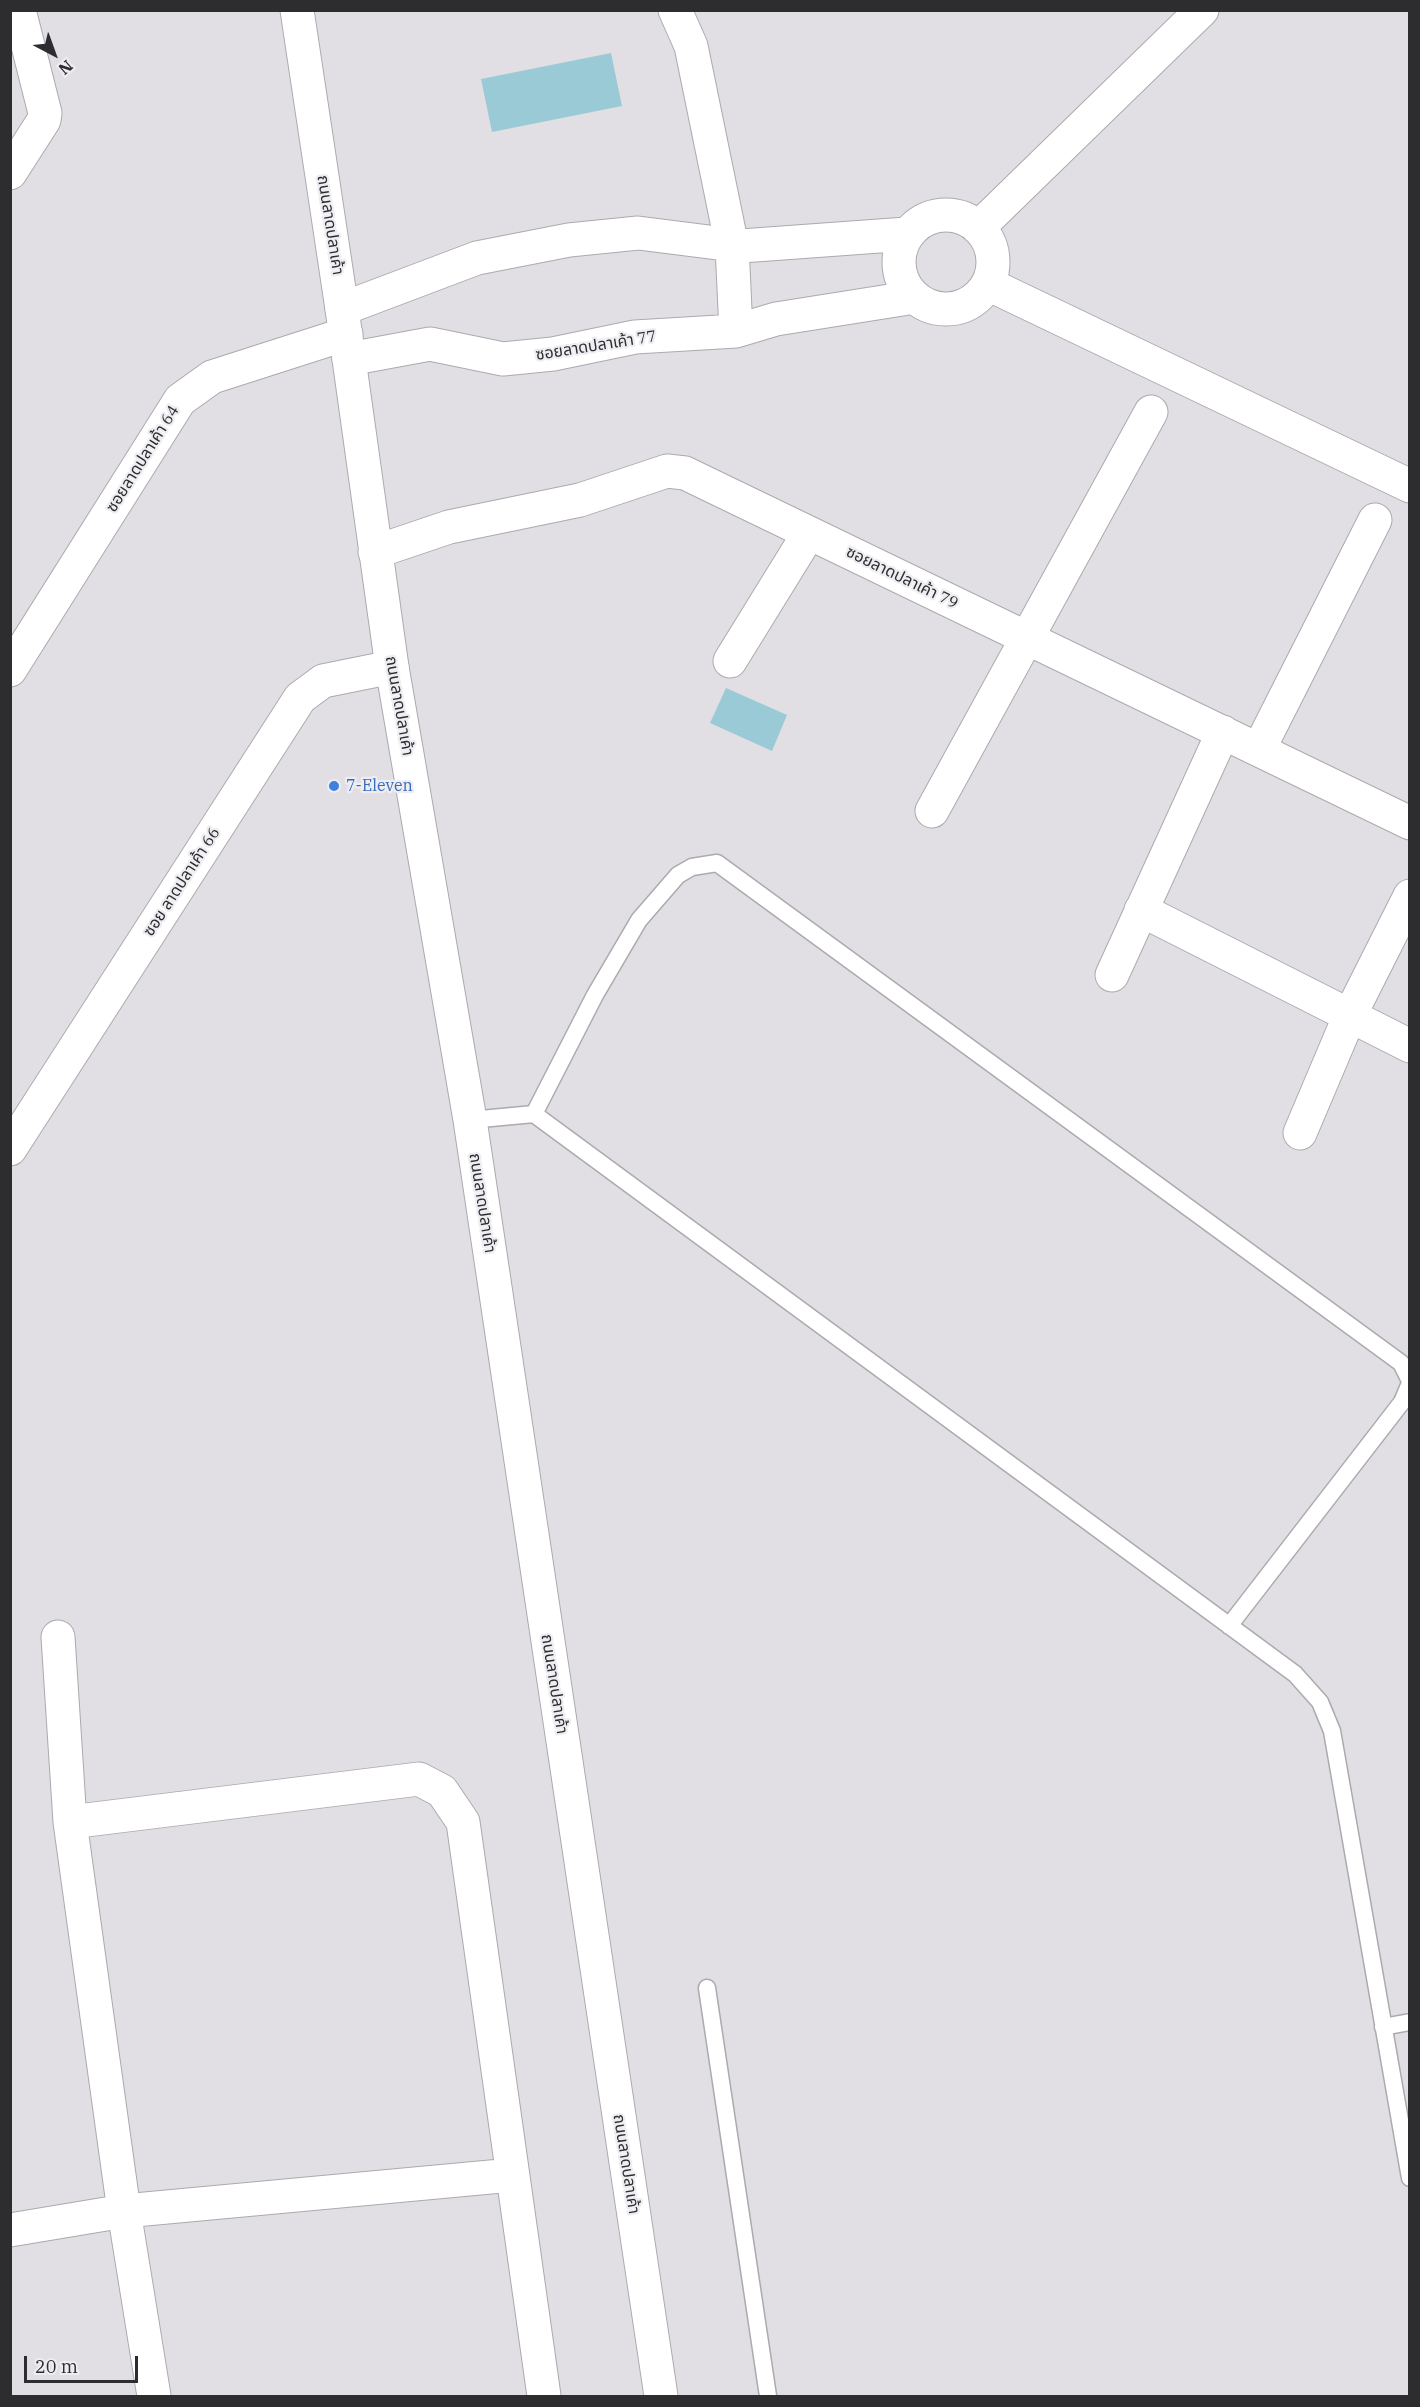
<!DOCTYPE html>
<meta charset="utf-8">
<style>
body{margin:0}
#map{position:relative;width:1420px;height:2407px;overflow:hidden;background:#e1dfe4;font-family:"IBM Plex Serif",serif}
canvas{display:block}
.frame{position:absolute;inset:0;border:12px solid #2d2c2e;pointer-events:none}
.north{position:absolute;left:24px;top:24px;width:60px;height:60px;-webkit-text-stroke:4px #eeedf1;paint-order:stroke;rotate:139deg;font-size:16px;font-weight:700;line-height:24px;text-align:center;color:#2d2c2e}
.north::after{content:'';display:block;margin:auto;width:21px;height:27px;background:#2d2c2e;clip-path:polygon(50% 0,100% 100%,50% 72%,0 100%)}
.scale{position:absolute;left:24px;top:2356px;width:114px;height:27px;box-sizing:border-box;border:3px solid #2d2c2e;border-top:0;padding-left:8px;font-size:18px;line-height:21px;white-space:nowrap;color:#2d2c2e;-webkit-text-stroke:4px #eeedf1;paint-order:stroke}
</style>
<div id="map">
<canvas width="1420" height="2407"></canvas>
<div class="frame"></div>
<div class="north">N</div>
<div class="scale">20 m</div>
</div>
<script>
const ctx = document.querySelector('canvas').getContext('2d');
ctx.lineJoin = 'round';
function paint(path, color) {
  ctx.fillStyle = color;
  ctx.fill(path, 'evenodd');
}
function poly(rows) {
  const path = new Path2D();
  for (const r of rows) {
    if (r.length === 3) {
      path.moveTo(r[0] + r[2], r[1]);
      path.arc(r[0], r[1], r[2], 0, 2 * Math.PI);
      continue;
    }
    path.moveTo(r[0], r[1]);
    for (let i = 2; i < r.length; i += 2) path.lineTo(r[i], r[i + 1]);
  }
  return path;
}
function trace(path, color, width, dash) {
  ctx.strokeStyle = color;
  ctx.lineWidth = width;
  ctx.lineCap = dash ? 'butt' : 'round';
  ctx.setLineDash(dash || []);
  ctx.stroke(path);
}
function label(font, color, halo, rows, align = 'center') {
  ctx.font = font + ' "IBM Plex Serif","Noto Sans Thai",serif';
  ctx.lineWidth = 4.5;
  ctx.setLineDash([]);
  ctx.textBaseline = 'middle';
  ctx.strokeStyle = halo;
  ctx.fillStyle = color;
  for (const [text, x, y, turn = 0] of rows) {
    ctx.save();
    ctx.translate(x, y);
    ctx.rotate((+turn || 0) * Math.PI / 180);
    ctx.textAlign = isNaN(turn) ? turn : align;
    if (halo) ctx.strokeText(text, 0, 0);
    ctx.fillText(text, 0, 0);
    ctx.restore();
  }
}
paint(poly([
 [611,53,622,106,492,132,481,79],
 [726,688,787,715,772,751,710,723]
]), '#9acad5');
const service = poly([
 [534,1114,595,995,639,920,678,875,692,867,717,863,1401,1363,1410,1381],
 [470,1120,534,1114,1295,1674,1320,1702,1332,1731,1410,2178],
 [1229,1626,1402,1402,1410,1383],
 [707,1988,768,2396],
 [1383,2027,1410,2022]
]);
const minor = poly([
 [675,10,691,46,732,246,736,331],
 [10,173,44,120,45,113,19,10],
 [946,262,47],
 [978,228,1202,10],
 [988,284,1410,486],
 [342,309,477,258,569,240,638,233,741,246,907,234],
 [349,359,430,344,503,359,553,354,635,337,736,331,776,319,915,297],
 [375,552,449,527,580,500,667,471,685,473,1410,823],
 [730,661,809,533],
 [10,670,180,400,212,377,346,334],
 [1259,749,1375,520],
 [932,811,1151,412],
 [1141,910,1410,1046],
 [1112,975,1223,732],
 [1300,1133,1350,1015,1410,896],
 [10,1149,300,698,323,681,392,667],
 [58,1637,70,1822,124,2211,154,2396],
 [70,1822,419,1779,442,1791,463,1822,544,2396],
 [10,2230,124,2211,512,2175]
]);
const secondary = poly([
 [297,10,342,309,392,667,470,1120,661,2396]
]);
trace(service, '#abaaae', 19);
trace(minor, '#abaaae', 35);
trace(secondary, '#abaaae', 35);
trace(service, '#fff', 16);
trace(minor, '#fff', 33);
trace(secondary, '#fff', 33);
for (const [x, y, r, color] of [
 [334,786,6,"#3f7fe0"]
]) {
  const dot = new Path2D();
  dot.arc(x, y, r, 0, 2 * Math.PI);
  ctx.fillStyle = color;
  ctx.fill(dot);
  trace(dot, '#eeedf1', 2);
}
label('16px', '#2d2c2e', '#eeedf1', [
 ["ถนนลาดปลาเค้า",330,225,81],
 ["ซอยลาดปลาเค้า 77",596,346,-9],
 ["ซอยลาดปลาเค้า 64",143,459,-58],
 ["ซอยลาดปลาเค้า 79",902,578,26],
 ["ถนนลาดปลาเค้า",399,706,80],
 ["ซอย ลาดปลาเค้า 66",182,882,-57],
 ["ถนนลาดปลาเค้า",482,1203,81],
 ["ถนนลาดปลาเค้า",554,1684,81],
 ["ถนนลาดปลาเค้า",626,2164,81]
]);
label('16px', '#366cbe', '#eeedf1', [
 ["7-Eleven",346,786]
], 'left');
</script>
